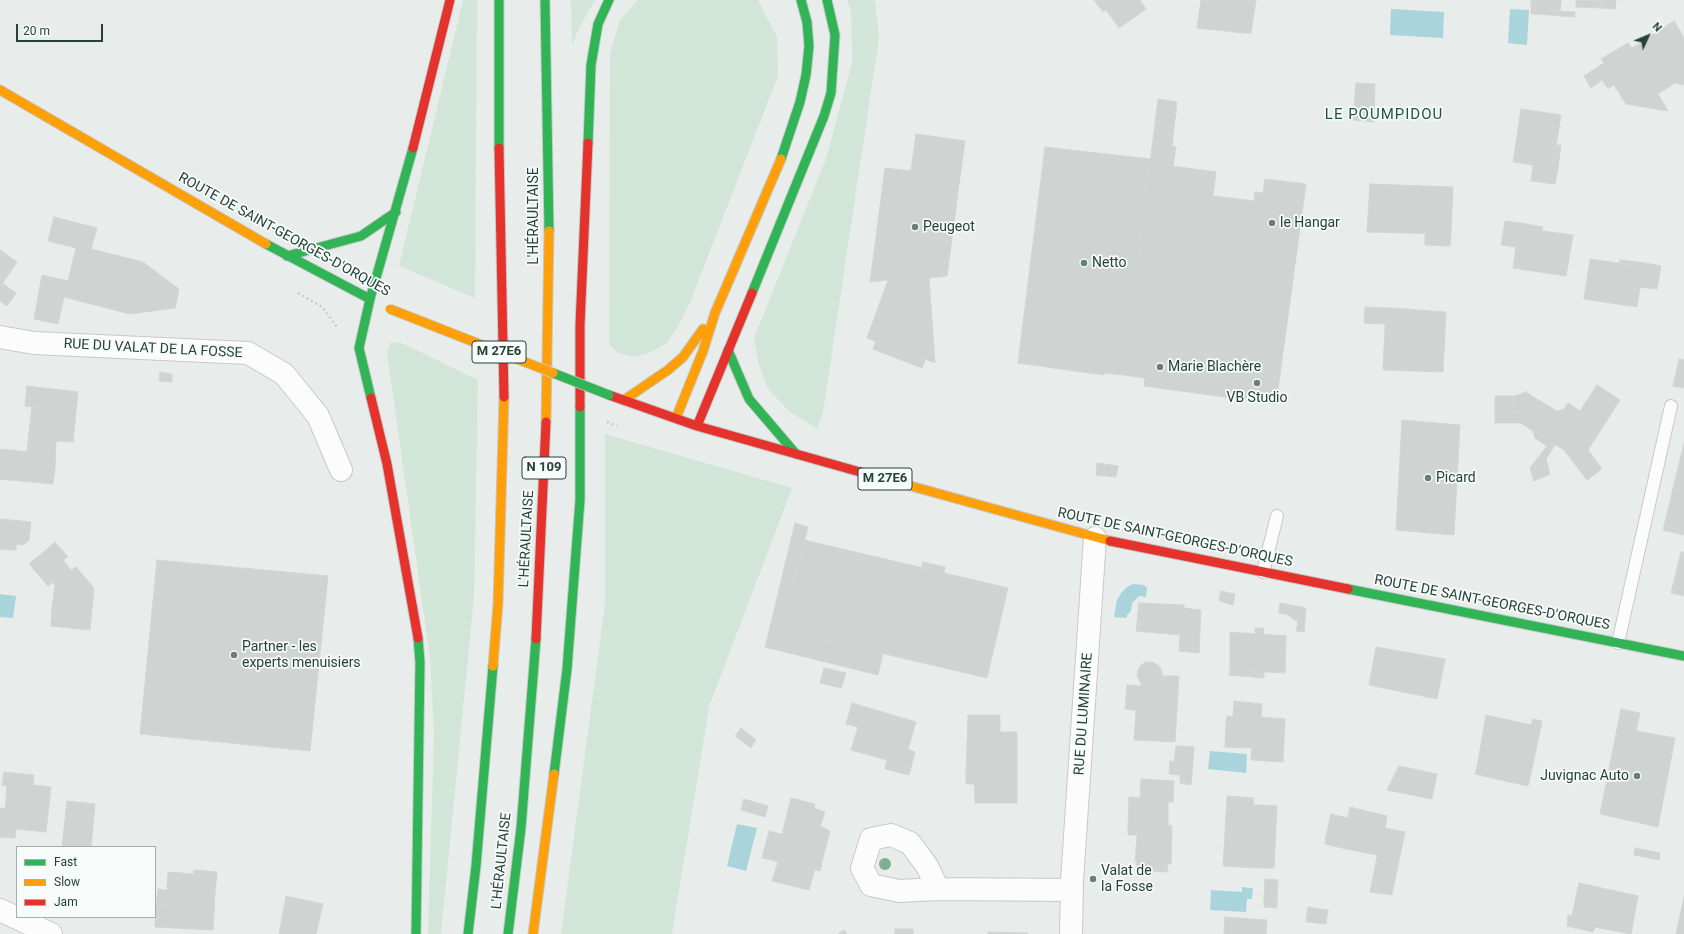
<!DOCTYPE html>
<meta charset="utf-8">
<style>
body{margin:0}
#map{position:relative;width:1684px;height:934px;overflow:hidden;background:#e8edeb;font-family:Roboto,sans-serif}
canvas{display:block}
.legend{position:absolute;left:16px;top:846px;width:140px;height:72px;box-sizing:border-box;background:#f7fbf9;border:1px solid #a3b1ad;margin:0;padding:5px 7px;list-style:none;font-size:12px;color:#24423a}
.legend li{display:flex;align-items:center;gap:8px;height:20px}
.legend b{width:20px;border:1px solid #a3b1ad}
.north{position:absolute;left:1628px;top:16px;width:40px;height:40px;-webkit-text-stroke:3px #f7fbf9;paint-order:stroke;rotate:46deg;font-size:11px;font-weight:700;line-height:16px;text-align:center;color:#24423a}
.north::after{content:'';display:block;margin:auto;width:14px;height:18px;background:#24423a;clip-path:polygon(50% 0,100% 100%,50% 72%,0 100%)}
.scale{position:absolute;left:16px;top:24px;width:87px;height:18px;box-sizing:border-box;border:2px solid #24423a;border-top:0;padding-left:5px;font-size:12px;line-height:14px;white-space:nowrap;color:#24423a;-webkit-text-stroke:3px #f7fbf9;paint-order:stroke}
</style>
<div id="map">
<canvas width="1684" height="934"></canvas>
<ul class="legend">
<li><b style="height:5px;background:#30b455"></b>Fast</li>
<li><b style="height:5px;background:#ff9f0a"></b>Slow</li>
<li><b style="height:5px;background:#e5322d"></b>Jam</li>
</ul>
<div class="north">N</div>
<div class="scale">20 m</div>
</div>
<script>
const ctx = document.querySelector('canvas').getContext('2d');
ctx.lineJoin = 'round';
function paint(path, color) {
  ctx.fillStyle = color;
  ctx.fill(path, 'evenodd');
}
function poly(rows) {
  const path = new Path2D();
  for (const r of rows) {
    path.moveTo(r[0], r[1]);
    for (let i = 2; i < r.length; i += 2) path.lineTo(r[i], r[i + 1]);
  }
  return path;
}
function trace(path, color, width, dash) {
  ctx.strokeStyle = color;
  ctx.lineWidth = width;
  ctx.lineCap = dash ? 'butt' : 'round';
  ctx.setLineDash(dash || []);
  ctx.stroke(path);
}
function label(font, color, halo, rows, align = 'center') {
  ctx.font = font + ' Roboto,sans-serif';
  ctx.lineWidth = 3.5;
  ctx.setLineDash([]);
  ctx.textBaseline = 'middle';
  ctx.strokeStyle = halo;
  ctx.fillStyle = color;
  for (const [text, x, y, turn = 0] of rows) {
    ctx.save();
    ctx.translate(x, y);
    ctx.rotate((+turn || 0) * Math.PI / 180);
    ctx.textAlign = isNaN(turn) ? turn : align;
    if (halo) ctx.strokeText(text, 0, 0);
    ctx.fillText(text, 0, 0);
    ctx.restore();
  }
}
paint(poly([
 [463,0,477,0,475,298,399,266],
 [571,0,595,0,579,28,572,46],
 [638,0,758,0,777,37,778,76,689,305,677,328,667,343,649,353,634,357,618,353,609,344,610,53,620,20],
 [847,0,875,0,879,38,823,413,817,429,790,412,768,389,758,362,754,338,826,159,852,63,851,11],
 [391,342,402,343,478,380,474,597,441,934,428,934,434,733,430,657,387,354],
 [605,434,792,488,709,707,672,934,561,934,605,603]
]), '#d1e6d8');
paint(poly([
 [1391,9,1444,12,1443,38,1390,35],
 [1510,9,1529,10,1527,45,1508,43],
 [1133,584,1144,585,1147,588,1146,597,1139,596,1132,603,1131,611,1127,615,1127,618,1114,617,1117,600,1121,593,1127,587],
 [0,594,16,596,13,618,0,617],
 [1210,751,1247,754,1246,773,1208,769],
 [737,824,757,828,746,871,727,866],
 [1242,887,1253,888,1252,899,1247,899,1246,912,1210,910,1211,890,1242,892]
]), '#a9d4db');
const building = poly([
 [1094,0,1106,0,1110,6,1103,12,1094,0],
 [1106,0,1140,0,1146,9,1119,28,1106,10,1110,6,1106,0],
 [1201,0,1248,0,1244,33,1197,28,1201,0],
 [1248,0,1256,0,1251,33,1244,33,1248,0],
 [1531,0,1536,0,1535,14,1531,14,1531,0],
 [1536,0,1561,0,1560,11,1535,10,1536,0],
 [1576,0,1602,1,1602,8,1576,7,1576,0],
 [1616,0,1615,9,1602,8,1602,0,1616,0],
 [1535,10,1575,12,1575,17,1535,14,1535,10],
 [1674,21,1684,38,1684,85,1675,83,1658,94,1668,111,1626,104,1614,85,1608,89,1602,80,1591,88,1584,76,1604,63,1601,59,1628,43,1632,48,1674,21],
 [1356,83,1375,84,1374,122,1353,120,1356,83],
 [1158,99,1177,102,1172,146,1176,147,1173,166,1150,163,1158,99],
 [1521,109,1561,115,1553,167,1558,168,1555,184,1531,181,1533,165,1513,162,1521,109],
 [916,134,938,137,934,174,960,177,947,276,929,278,935,363,867,338,888,280,870,282,885,168,911,171,916,134],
 [938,137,965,141,960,177,934,174,938,137],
 [1556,145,1561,145,1558,168,1553,167,1556,145],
 [1045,147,1150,159,1124,375,1105,373,1104,375,1018,363,1045,147],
 [1150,163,1216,172,1213,196,1254,201,1255,192,1263,193,1265,179,1306,184,1276,404,1144,386,1145,378,1124,375,1150,163],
 [1370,184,1453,187,1451,234,1367,232,1370,184],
 [54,217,97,228,91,249,143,262,179,289,175,308,130,314,64,297,58,324,34,319,42,275,68,281,76,248,48,241,54,217],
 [1505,221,1521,223,1520,228,1573,235,1566,276,1513,268,1516,247,1501,245,1505,221],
 [1521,223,1543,227,1542,231,1520,228,1521,223],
 [1425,233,1451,234,1450,246,1425,245,1425,233],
 [0,250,17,262,0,287,0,250],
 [1590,259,1644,267,1645,263,1661,266,1657,289,1640,287,1637,307,1584,299,1590,259],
 [1620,260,1645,263,1644,267,1619,264,1620,260],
 [2,283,16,293,7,306,0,301,0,287,2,283],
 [1365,307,1386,308,1385,324,1364,323,1365,307],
 [1386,308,1392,308,1390,349,1384,348,1386,308],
 [1392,308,1446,312,1443,372,1383,370,1384,348,1390,349,1392,308],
 [876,341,925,360,922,368,873,349,876,341],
 [1679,359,1684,360,1684,388,1673,386,1679,359],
 [160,372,172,374,172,382,159,381,160,372],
 [1597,385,1620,400,1588,450,1602,469,1587,480,1564,450,1556,445,1547,446,1535,438,1533,431,1521,423,1495,423,1495,396,1515,396,1515,413,1521,413,1532,396,1557,411,1564,409,1576,417,1597,385],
 [27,386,78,392,73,442,56,441,55,468,43,467,42,483,0,479,0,449,27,452,30,422,39,424,41,408,25,406,27,386],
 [1526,392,1532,396,1521,413,1515,413,1515,396,1526,392],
 [1568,403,1580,411,1576,417,1564,409,1568,403],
 [32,406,41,408,39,424,30,422,32,406],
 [1402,420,1460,425,1454,535,1396,530,1402,420],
 [1684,443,1684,535,1663,530,1684,443],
 [1554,444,1555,445,1546,459,1550,474,1534,481,1530,468,1547,446,1554,444],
 [1097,463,1118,466,1116,477,1096,475,1097,463],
 [43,467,55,468,53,484,42,483,43,467],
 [0,519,31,522,29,540,23,545,14,544,12,550,0,549,0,519],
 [795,523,808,527,783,630,770,627,795,523],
 [804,540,1008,588,987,678,783,630,804,540],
 [55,542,68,557,63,560,80,581,79,586,94,588,90,630,60,627,62,610,52,608,55,585,46,573,51,569,40,555,55,542],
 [14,544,16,544,16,550,12,550,14,544],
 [1681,552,1684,552,1684,596,1671,593,1681,552],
 [40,555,51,569,46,573,53,582,48,586,29,564,40,555],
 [157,560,328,576,310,751,140,734,157,560],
 [923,562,945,567,944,573,921,568,923,562],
 [76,567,94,588,79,586,80,581,71,570,76,567],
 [1221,591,1235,594,1233,605,1225,603,1219,600,1221,591],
 [1139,603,1184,605,1184,608,1201,610,1199,653,1179,651,1180,635,1136,631,1139,603],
 [1280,603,1306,608,1304,632,1296,631,1298,622,1288,615,1279,613,1280,603],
 [52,608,62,610,60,627,51,626,52,608],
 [770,627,883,653,878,675,765,647,770,627],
 [1255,628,1264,628,1263,634,1255,634,1255,628],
 [1230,632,1286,636,1285,673,1230,670,1230,632],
 [1376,647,1445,659,1437,699,1369,685,1376,647],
 [1146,662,1153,662,1159,666,1162,671,1162,676,1179,676,1175,742,1134,740,1137,698,1141,698,1142,686,1137,675,1138,671,1140,666,1146,662],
 [824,668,846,673,841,688,820,683,824,668],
 [1230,670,1264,672,1264,678,1229,675,1230,670],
 [1127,685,1142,686,1141,698,1137,698,1136,710,1125,709,1127,685],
 [1234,701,1262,704,1261,717,1285,719,1283,762,1251,760,1252,748,1225,747,1226,724,1237,725,1238,717,1233,716,1234,701],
 [852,703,916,722,908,749,915,752,909,775,885,769,887,760,851,750,858,727,846,724,852,703],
 [1621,709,1640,713,1636,731,1675,738,1658,827,1600,814,1621,709],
 [968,715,1000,715,1000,732,1017,732,1017,791,994,790,994,803,975,803,974,774,966,774,968,715],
 [1486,715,1531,725,1526,753,1535,755,1528,786,1505,781,1507,773,1477,767,1486,715],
 [1227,716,1238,717,1237,725,1226,724,1227,716],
 [1533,719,1542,721,1541,726,1531,725,1533,719],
 [1531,725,1541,726,1535,755,1526,753,1531,725],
 [741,728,756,740,751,748,735,736,741,728],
 [1176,746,1194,747,1193,763,1174,762,1176,746],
 [1170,761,1193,763,1191,785,1180,783,1180,775,1169,774,1170,761],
 [1399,766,1437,774,1432,799,1387,790,1399,766],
 [1477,767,1507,773,1505,781,1475,774,1477,767],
 [4,772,34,775,33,785,51,787,46,832,16,829,15,838,0,837,0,808,9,809,10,800,6,799,7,786,2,785,4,772],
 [966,774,974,774,974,784,966,784,966,774],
 [1141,779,1174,781,1173,802,1168,802,1168,825,1172,826,1171,864,1167,864,1168,872,1136,870,1137,862,1135,861,1138,827,1128,827,1129,797,1140,798,1141,779],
 [994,790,1017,791,1017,803,994,803,994,790],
 [1227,796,1254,798,1252,814,1259,815,1260,805,1277,806,1274,868,1256,868,1256,860,1239,858,1240,850,1224,850,1227,796],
 [791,798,815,804,814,808,825,812,820,826,830,831,822,862,811,860,808,868,815,869,809,890,772,881,778,862,772,860,780,834,782,834,791,798],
 [6,799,10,800,9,809,5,809,6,799],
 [744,799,768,806,765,817,741,810,744,799],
 [67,801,95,804,91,847,62,847,67,801],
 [1253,805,1260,805,1259,815,1252,814,1253,805],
 [1350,807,1366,811,1364,822,1348,818,1350,807],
 [1366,811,1387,816,1385,828,1405,832,1392,895,1370,892,1379,847,1362,843,1361,852,1342,848,1344,840,1326,836,1331,814,1364,822,1366,811],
 [1128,827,1138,827,1137,835,1128,835,1128,827],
 [769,831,780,834,772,860,762,858,769,831],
 [1326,836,1344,840,1342,848,1325,844,1326,836],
 [1362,843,1379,847,1377,855,1361,852,1362,843],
 [1635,848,1660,853,1659,860,1634,855,1635,848],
 [1224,850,1240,850,1239,858,1256,860,1256,868,1223,866,1224,850],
 [811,860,822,862,820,871,808,868,811,860],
 [194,870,217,872,215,893,200,892,201,882,194,882,194,870],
 [168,872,194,874,194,882,201,882,200,892,215,893,213,930,155,927,156,905,170,905,171,891,167,890,168,872],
 [1265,879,1278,880,1277,899,1264,898,1265,879],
 [1579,883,1638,896,1631,934,1595,927,1597,921,1572,916,1579,883],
 [158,889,171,891,170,905,156,905,158,889],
 [286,896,323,904,316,934,279,934,286,896],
 [1684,897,1684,934,1676,934,1684,897],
 [1264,898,1277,899,1277,908,1264,907,1264,898],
 [1308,907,1328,910,1326,924,1306,922,1308,907],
 [1568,915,1597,921,1593,932,1567,926,1568,915],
 [1225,917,1267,920,1266,934,1224,934,1225,917],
 [895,929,913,929,913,934,895,934,895,929],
 [844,930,847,934,838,934,844,930],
 [988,932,1028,933,1028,934,988,934,988,932]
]);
paint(building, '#cfd4d2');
trace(building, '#d1d6d4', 1);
const lane = poly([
 [1263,572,1277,516],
 [1618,643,1671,406]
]);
const street = poly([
 [0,337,34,343,248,353,284,374,318,416,341,470],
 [938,889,899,891,871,885,862,868,871,839,891,835,910,843,927,866,938,889,1072,890],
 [0,910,51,934],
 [1071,934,1072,881,1095,538]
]);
const fast = poly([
 [499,0,499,148],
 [545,0,549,231],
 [588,143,591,65,598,24,609,0],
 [781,159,800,102,806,75,809,46,807,22,801,0],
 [266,244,370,299],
 [287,256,361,236,396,212],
 [752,293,824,116,831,93,835,35,827,0],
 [728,350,749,399,796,454],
 [371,398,359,348,370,299,413,148],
 [1348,589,1684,656],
 [554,774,567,669,580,500,580,407],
 [416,934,420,662,418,638],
 [468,934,476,866,493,666],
 [508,934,521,828,536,639]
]);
const slow = poly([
 [0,90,266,244],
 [624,400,668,370,683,357,703,329],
 [676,418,703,351,715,313,781,159],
 [546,422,549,231],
 [860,472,1110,541],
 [493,666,498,604,504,397],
 [533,934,554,774]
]);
const jam = poly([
 [413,148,450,0],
 [499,148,504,397],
 [609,395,697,426,860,472],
 [371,398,387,464,418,638],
 [580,407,580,325,588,143],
 [697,426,752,293],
 [1110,541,1348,589],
 [536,639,546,422]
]);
trace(lane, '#c5cac8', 14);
trace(street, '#c5cac8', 24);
trace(fast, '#c3cbc8', 11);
trace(slow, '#c3cbc8', 11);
trace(jam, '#c3cbc8', 11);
trace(poly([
 [298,293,322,307,337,327]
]), '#c3ccca', 2.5, [2, 3]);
trace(lane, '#fcfcfc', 12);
trace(street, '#fcfcfc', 22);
trace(fast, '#30b455', 9);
trace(slow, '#ff9f0a', 9);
trace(jam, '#e5322d', 9);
const fastBridge = poly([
 [553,373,609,395]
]);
const slowBridge = poly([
 [390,309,553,373]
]);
trace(fastBridge, '#c3ccc9', 11, []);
trace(slowBridge, '#c3ccc9', 11, []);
trace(poly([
 [607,422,617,426]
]), '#c3ccca', 2.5, [2, 3]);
trace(fastBridge, '#30b455', 9);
trace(slowBridge, '#ff9f0a', 9);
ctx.fillStyle = '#81ae93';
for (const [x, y] of [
 [885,864]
]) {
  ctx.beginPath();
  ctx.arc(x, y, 6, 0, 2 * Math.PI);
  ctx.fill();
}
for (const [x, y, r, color] of [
 [1272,223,4,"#697e78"],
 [915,227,4,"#697e78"],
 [1084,263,4,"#697e78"],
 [1160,367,4,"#697e78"],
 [1257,383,4,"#697e78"],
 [1428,478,4,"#697e78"],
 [234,655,4,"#697e78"],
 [1637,776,4,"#697e78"],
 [1093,879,4,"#697e78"]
]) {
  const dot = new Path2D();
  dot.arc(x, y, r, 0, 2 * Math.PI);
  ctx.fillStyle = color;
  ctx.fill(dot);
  trace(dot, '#f7fbf9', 1.5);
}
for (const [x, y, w] of [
 [499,352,54],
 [544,468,44],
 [885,479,54]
]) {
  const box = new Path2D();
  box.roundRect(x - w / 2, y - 11, w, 22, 3);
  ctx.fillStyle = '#f7fbf9';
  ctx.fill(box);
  trace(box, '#24423a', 1);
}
label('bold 13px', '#24423a', null, [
 ["M 27E6",499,352],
 ["N 109",544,468],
 ["M 27E6",885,479]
]);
label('14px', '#24423a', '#f7fbf9', [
 ["L'HÉRAULTAISE",534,216,-90],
 ["ROUTE DE SAINT-GEORGES-D'ORQUES",284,235,29],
 ["RUE DU VALAT DE LA FOSSE",153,349,3],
 ["ROUTE DE SAINT-GEORGES-D'ORQUES",1175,538,12],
 ["L'HÉRAULTAISE",527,539,-87],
 ["ROUTE DE SAINT-GEORGES-D'ORQUES",1492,603,11],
 ["RUE DU LUMINAIRE",1084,714,-86],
 ["L'HÉRAULTAISE",502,861,-84]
]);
label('14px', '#24423a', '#f7fbf9', [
 ["le Hangar",1280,223],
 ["Peugeot",923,227],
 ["Netto",1092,263],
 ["Marie Blachère",1168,367],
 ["VB Studio",1257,398,"center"],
 ["Picard",1436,478],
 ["Partner - les",242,647],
 ["experts menuisiers",242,663],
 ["Juvignac Auto",1629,776,"right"],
 ["Valat de",1101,871],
 ["la Fosse",1101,887]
], 'left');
ctx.letterSpacing = '1px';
label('15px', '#1f5548', '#f7fbf9', [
 ["LE POUMPIDOU",1384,115]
]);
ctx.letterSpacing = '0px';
</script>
